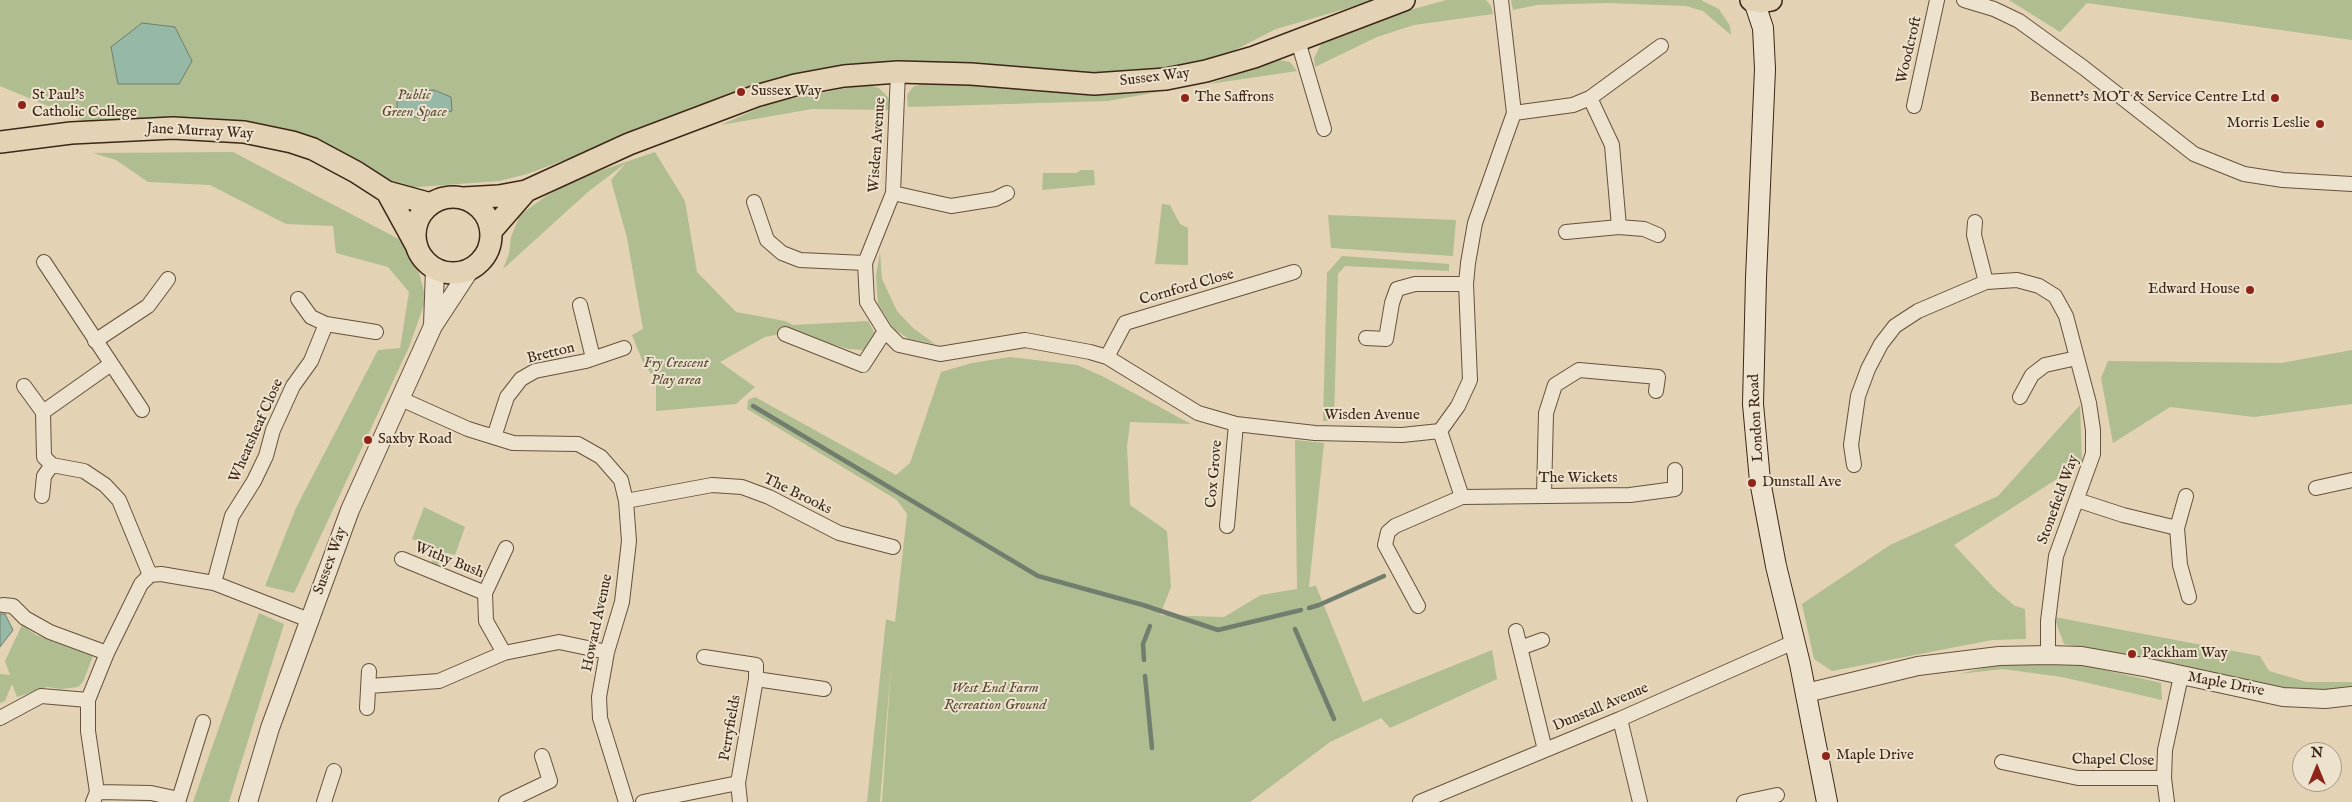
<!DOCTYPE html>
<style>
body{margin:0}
#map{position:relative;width:2352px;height:802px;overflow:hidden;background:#e3d2b4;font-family:"IM FELL English",serif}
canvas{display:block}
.north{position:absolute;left:2292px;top:742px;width:50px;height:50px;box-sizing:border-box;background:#ede2ce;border:1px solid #a79784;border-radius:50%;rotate:0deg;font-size:14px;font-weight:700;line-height:20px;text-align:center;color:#3d2615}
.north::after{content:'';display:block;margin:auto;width:18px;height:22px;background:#8f2418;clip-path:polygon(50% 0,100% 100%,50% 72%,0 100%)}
</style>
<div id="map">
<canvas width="2352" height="802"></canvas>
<div class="north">N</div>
</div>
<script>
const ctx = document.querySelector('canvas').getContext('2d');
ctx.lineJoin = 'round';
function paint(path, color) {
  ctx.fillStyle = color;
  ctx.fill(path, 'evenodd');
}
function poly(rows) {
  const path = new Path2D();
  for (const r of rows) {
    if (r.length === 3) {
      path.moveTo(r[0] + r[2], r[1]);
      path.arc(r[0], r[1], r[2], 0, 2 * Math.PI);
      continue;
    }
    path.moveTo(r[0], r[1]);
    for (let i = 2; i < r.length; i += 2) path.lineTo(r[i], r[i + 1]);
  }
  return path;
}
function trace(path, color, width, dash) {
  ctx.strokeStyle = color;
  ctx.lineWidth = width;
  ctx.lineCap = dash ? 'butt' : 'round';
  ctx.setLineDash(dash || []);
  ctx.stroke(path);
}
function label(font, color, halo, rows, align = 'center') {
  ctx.font = font + ' "IM FELL English",serif';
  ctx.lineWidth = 4;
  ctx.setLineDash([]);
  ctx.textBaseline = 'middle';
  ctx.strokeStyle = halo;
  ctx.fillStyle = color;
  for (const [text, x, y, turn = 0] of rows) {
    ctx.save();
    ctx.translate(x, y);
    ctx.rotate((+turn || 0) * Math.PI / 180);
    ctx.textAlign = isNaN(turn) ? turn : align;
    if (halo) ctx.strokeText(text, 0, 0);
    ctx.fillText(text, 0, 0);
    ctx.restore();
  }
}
paint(poly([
 [0,0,1376,0,1276,29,1194,71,776,81,527,174,499,181,390,189,297,141,89,123,0,86],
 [1446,0,1486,0,1491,6,1493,14,1414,25,1377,37,1315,67,1314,58,1321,44,1381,18],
 [1511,0,1701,0,1719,9,1730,26,1731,35,1703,11,1686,6,1606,3,1537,5,1513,10],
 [2009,0,2352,0,2352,40,2087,3,2060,32],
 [1278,60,1290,62,1297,71,1209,84],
 [928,82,1100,95,1158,92,1108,101,908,107,907,95,913,87],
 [867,84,879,88,890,99,890,110,812,109,721,125,770,103],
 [233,152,412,246,426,299,409,347,294,593,265,586,296,508,378,350,400,348,409,292,388,267,336,253,333,226,286,224,210,185,148,182,116,160,93,153],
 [655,152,685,201,697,272,736,312,785,321,793,325,868,321,875,333,873,342,865,350,848,349,791,332,765,337,720,362,755,387,736,404,656,411,656,382,642,360,632,335,643,329,627,238,611,180,626,163,589,191,503,269,509,254,511,237,520,215,546,196,576,179],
 [1081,170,1094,170,1095,185,1042,190,1043,173,1076,173],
 [1162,204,1170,205,1180,224,1188,228,1188,265,1155,264],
 [1328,215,1456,220,1453,256,1331,248],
 [880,252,882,279,897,311,913,328,935,344,909,339,894,329,878,304,876,276],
 [1342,256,1449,264,1449,271,1345,266,1338,274,1334,421,1323,421,1327,273],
 [2352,350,2352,404,2254,417,2170,407,2113,443,2101,378,2108,361,2281,363],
 [1010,357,1077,365,1102,376,1191,424,1130,422,1127,447,1130,505,1167,531,1171,587,1160,615,1224,617,1261,595,1297,589,1295,440,1324,443,1309,587,1316,586,1363,702,1492,650,1497,679,1390,728,1381,718,1330,742,1250,802,882,802,892,654,880,802,867,802,886,619,895,622,907,514,897,500,747,409,748,400,755,397,896,475,910,463,941,372,972,363],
 [2080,405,2082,463,1954,545,1996,590,2015,606,2025,609,2026,639,1992,640,1832,671,1814,659,1802,604,1890,545,1998,496],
 [424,507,465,527,455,555,443,552,435,572,429,569,437,549,412,539],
 [259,613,284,624,229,802,193,802],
 [2054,617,2260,656,2269,671,2307,682,2352,682,2352,687,2333,690,2287,689,2064,644],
 [22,625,36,635,93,656,83,682,78,687,62,689,47,687,17,697,12,684,5,701,0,703,0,674,10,675,5,661],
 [2004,663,2083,665,2161,683,2162,700,2062,677,2003,669,1959,674]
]), '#afbd91');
const water = poly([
 [142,23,175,27,192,61,179,84,118,84,111,47,142,23],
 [434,90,451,97,452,111,419,118,397,111,397,101,407,92,434,90],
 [0,614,5,614,13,630,0,647,0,614]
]);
paint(water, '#96b8a7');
trace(water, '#727e6d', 1);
trace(poly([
 [753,406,1038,576,1143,605,1218,630,1301,610],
 [1309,608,1319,605,1384,576],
 [1295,629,1334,719],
 [1144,660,1143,644,1150,626],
 [1145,676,1152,748]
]), '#727e6d', 4.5);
const minor = poly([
 [1964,0,1994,9,2019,21,2084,68,2194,154,2244,174,2283,180,2352,184],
 [1298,41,1324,129],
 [898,72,893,193,865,263,867,302,885,331,899,345,940,354,1025,340,1090,352,1107,357,1198,413,1236,424,1315,433,1402,435,1440,431,1458,406,1470,380,1466,284,1468,263,1475,223,1514,113,1501,0],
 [1590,98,1612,145,1619,227],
 [1914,106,1937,0],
 [1514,113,1573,105,1590,98,1661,46],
 [893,193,951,206,995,199,1007,193],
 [754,202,767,240,782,253,800,260,865,263],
 [1975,222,1974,235,1986,282],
 [1566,232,1619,227,1644,229,1658,235],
 [44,262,142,410],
 [298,299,311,317,326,324,376,332],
 [580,305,593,358],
 [785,334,863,365,885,331],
 [1366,338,1386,339,1392,303,1397,289,1415,284,1466,284],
 [95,341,148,306,168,279],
 [1107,357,1125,323,1294,272],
 [111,364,43,412,44,457,52,465,84,471,105,485,119,500,150,575],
 [24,386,43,412],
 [2020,397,2032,375,2045,365,2077,358],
 [401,399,468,429,513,443,578,444,601,457,621,480,626,501,629,541,622,602,607,652,599,697,600,718,626,802],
 [1440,431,1462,497],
 [494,437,507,397,521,379,535,371,586,361,624,348],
 [1854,465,1851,445,1858,396,1868,369,1881,344,1895,326,1918,311,1986,282,2017,280,2039,286,2055,296,2066,316,2089,403,2093,430,2093,454,2056,556,2048,621,2048,655],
 [2316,488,2352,480],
 [1544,495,1546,413,1555,385,1579,370,1658,377,1656,391],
 [42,496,44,476,52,465],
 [2077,500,2123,515,2177,528,2186,496],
 [626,501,712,485,742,487,769,497,839,533,893,547],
 [1227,526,1236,424],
 [2177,528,2180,565,2189,597],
 [402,559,485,593,486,621,504,653,559,642,607,652],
 [214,583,232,516,254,481,266,456,273,430,293,386,311,361,326,324],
 [485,593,506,548],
 [3,605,13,606,25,618,50,632,107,653],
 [1418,606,1385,545,1388,532,1395,526,1462,497,1630,495,1675,489,1675,470],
 [1516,631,1545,750],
 [1520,648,1542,640],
 [704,657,756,665,756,679,824,689],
 [369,686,439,681,504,653],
 [367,708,369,671],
 [0,718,41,696,88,700],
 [1620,719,1640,802],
 [2002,762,2078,778,2164,778],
 [97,792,151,793,179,799,203,722],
 [93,802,97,792,88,731,88,700,107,653,141,584,150,575,161,574,214,583,309,620],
 [324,802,334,771],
 [506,802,550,781,542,756],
 [643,802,738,783],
 [740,802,738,783,756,679],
 [1420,802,1620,719,1794,642],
 [1744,802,1777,795],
 [2167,802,2164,778,2165,750,2181,676]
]);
const tertiary = poly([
 [433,325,435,269],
 [1806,693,1918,666,1999,656,2048,655,2082,656,2149,668,2283,697,2325,699,2352,696],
 [248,802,270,728,350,510,433,326,469,271]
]);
const secondary = poly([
 [1754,1,1763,28,1765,69,1756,278,1753,404,1760,481,1776,566,1800,664,1827,802]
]);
const primary = poly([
 [1751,0,1761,2,1771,0],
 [0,142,71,133,173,128,244,132,292,142,313,149,356,172,387,192,431,204],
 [387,192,416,245],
 [453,235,38],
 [464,198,499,196,526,191,629,144,756,96,795,85,844,76,898,72,971,74,1094,84,1166,79,1206,71,1254,57,1404,0],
 [492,230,526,191]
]);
trace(minor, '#66513d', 16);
trace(tertiary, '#66513d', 20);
trace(secondary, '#3d2615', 22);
trace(primary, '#3d2615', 24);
trace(minor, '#ede2ce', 14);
trace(tertiary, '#ede2ce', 18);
trace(secondary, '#ede2ce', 20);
trace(primary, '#e3d2b4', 21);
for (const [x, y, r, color] of [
 [741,92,5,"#8f2418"],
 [1185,98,5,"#8f2418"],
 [2275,98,5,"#8f2418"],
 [22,105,5,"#8f2418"],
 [2320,124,5,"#8f2418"],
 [2250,290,5,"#8f2418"],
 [368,440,5,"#8f2418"],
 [1752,483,5,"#8f2418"],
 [2132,654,5,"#8f2418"],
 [1826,756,5,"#8f2418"]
]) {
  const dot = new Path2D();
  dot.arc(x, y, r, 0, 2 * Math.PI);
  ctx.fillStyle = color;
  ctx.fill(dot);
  trace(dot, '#ede2ce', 2);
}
label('15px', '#3d2615', '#ede2ce', [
 ["Woodcroft",1910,50,-77],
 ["Sussex Way",1155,78,-7],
 ["Jane Murray Way",200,132,3],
 ["Wisden Avenue",878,145,-86],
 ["Cornford Close",1187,288,-16],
 ["Bretton",551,354,-14],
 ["Wisden Avenue",1372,416],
 ["London Road",1757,418,-93],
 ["Wheatsheaf Close",257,431,-66],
 ["Cox Grove",1215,474,-85],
 ["The Wickets",1578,479],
 ["The Brooks",797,495,26],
 ["Stonefield Way",2059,500,-70],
 ["Sussex Way",331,561,-70],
 ["Withy Bush",449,561,22],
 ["Howard Avenue",598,623,-78],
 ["Maple Drive",2226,685,11],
 ["Dunstall Avenue",1601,708,-23],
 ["Perryfields",731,728,-80],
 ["Chapel Close",2113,761,1]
]);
label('15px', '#3d2615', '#ede2ce', [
 ["Sussex Way",751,92],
 ["St Paul's",32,96],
 ["Catholic College",32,113],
 ["The Saffrons",1195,98],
 ["Bennett's MOT & Service Centre Ltd",2265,98,"right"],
 ["Morris Leslie",2310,124,"right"],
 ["Edward House",2240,290,"right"],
 ["Saxby Road",378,440],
 ["Dunstall Ave",1762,483],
 ["Packham Way",2142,654],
 ["Maple Drive",1836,756]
], 'left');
label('italic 15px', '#5a4c34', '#ede2ce', [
 ["Public",414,96],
 ["Green Space",414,113],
 ["Fry Crescent",676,364],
 ["Play area",676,381],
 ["West End Farm",995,689],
 ["Recreation Ground",995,706]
]);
</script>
